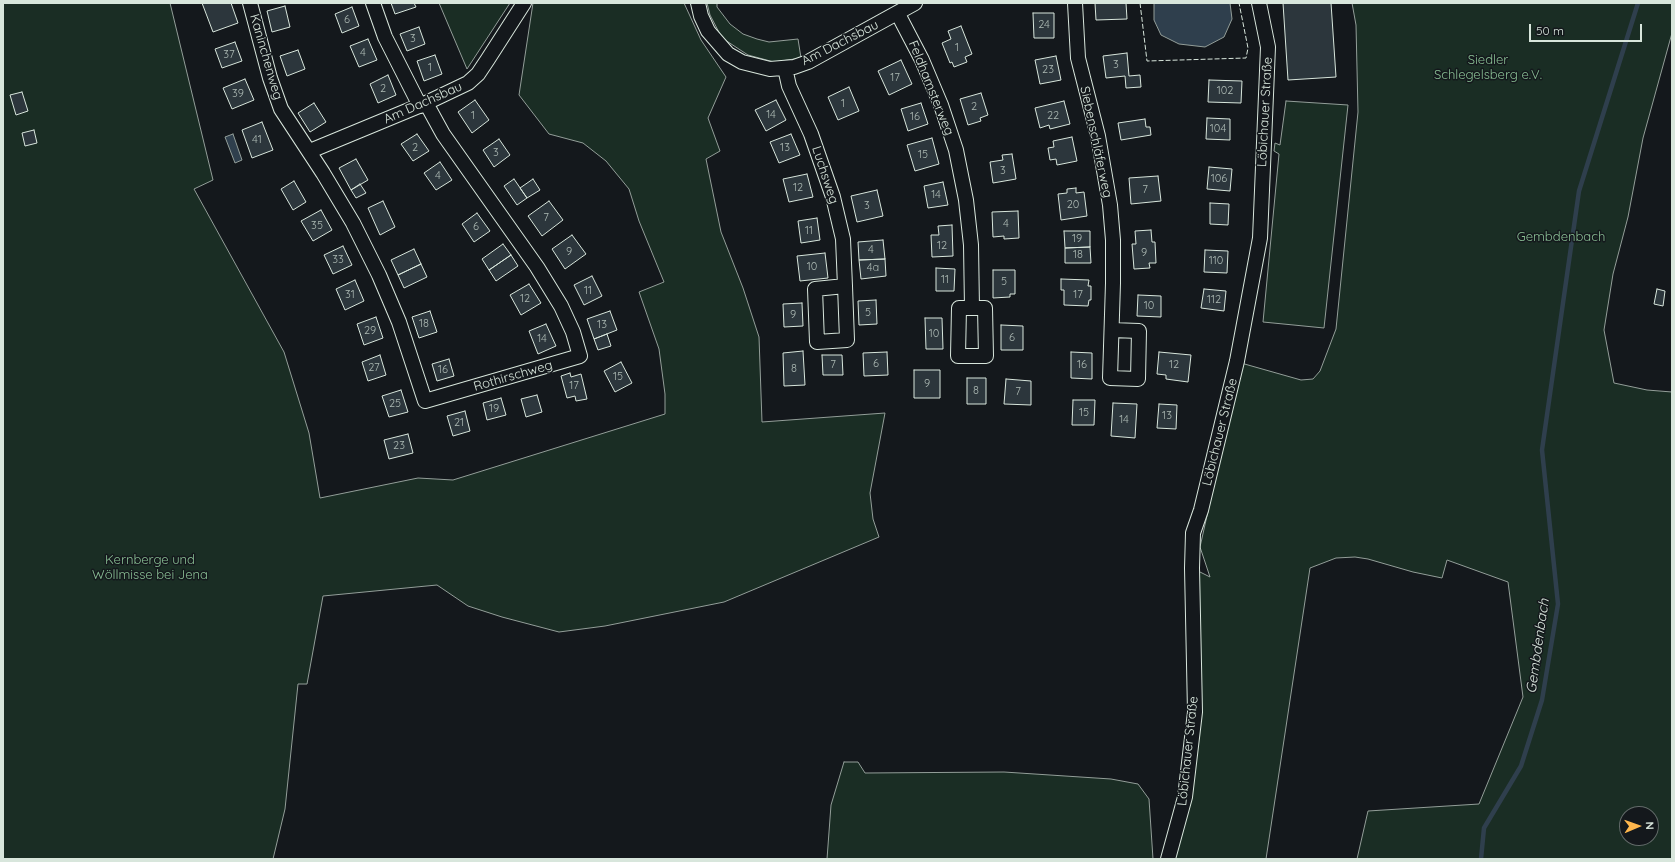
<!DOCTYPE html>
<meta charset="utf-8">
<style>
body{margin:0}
#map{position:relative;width:1675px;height:862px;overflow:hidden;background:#14181c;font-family:Quicksand,sans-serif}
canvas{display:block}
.frame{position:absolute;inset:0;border:4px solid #d8e6dc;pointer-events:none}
.north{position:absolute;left:1619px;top:806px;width:40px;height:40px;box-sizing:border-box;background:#14181c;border:1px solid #626a69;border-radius:50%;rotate:88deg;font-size:11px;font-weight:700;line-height:16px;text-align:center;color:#d8e6dc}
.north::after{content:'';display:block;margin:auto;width:14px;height:18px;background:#ffb74d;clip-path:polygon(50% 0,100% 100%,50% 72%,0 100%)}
.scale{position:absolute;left:1529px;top:24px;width:113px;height:18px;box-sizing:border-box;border:2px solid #d8e6dc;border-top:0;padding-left:5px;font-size:12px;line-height:14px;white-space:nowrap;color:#d8e6dc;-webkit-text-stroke:3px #14181c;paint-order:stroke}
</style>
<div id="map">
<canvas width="1675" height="862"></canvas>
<div class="frame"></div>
<div class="north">N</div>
<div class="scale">50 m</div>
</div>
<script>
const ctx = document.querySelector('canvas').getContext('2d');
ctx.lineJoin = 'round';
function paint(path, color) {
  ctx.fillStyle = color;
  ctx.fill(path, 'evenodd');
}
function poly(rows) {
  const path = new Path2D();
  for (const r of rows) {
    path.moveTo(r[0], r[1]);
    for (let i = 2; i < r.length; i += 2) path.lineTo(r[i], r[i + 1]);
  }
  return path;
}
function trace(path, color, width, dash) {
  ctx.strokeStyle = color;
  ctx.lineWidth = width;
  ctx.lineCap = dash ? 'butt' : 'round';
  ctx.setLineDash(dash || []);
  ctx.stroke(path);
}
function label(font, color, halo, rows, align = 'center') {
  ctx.font = font + ' Quicksand,sans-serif';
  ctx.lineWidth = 3;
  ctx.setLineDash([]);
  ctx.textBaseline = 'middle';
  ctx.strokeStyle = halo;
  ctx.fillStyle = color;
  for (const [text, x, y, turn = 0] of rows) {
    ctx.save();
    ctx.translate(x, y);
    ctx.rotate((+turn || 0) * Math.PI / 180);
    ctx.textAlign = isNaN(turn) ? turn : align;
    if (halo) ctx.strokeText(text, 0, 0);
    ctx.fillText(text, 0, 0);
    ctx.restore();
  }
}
const green = poly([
 [3,3,170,3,213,180,194,189,284,352,309,433,320,498,418,478,453,480,665,414,665,394,659,349,639,292,664,282,639,221,629,189,606,161,583,143,549,134,519,95,533,3,684,3,701,40,726,77,708,118,720,151,706,159,721,232,743,288,759,337,762,422,885,413,870,493,873,519,879,537,724,602,605,626,559,632,502,617,468,606,437,585,323,596,307,684,298,684,285,809,273,859,3,859,3,3],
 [439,3,510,3,467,69,439,3],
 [707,3,717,3,717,7,730,24,743,34,757,39,769,42,798,39,801,58,774,62,748,55,722,38,710,15,707,3],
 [1352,3,1672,3,1672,33,1643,138,1628,217,1613,274,1604,330,1614,383,1647,390,1672,392,1672,859,1357,859,1368,811,1479,804,1523,697,1508,582,1447,560,1442,578,1413,572,1368,559,1355,557,1336,558,1310,568,1266,859,1168,859,1195,712,1192,568,1210,577,1200,547,1241,363,1301,380,1313,379,1320,371,1336,329,1358,112,1356,25,1352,3],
 [1627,814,1651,814,1651,838,1627,838,1627,814],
 [1286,101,1348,105,1324,328,1263,322,1279,154,1274,151,1275,143,1280,145,1286,101],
 [844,762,858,762,865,773,1004,772,1111,779,1138,784,1149,799,1153,859,827,859,831,805,844,762]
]);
paint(green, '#1a2d24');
trace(green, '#939e99', 1);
const water = poly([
 [1154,3,1230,3,1232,19,1224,37,1205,47,1179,44,1161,35,1154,20,1154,3],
 [233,134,242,160,235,163,225,137,233,134]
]);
paint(water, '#2f3f4d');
trace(water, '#939e99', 1);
trace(poly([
 [1481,859,1484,828,1521,766,1542,700,1558,604,1542,450,1579,191,1638,3]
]), '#2f3f4d', 4.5);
const building = poly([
 [202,3,231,3,238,23,213,32,202,3],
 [391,3,414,3,416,7,395,14,391,3],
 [1095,3,1126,3,1127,19,1096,20,1095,3],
 [1283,3,1331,3,1336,77,1288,80,1283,3],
 [285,6,290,27,272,32,267,11,285,6],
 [352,7,359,26,342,33,335,14,352,7],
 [1033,13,1054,13,1054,38,1034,38,1033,13],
 [961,26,972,54,965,57,967,62,954,67,952,62,950,63,942,43,951,39,948,31,961,26],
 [419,27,425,44,407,51,400,34,419,27],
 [368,39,377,60,359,67,350,46,368,39],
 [235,42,242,61,222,68,215,49,235,42],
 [298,50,305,69,287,76,280,56,298,50],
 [1127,53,1129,76,1140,75,1141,87,1126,88,1125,76,1106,78,1103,56,1127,53],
 [435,55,442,74,424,81,417,61,435,55],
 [1056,56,1061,80,1040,84,1035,60,1056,56],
 [901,60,912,84,889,95,878,71,901,60],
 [388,75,396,95,378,103,370,84,388,75],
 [245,79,254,100,232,109,223,88,245,79],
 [1209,80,1242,81,1241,103,1208,102,1209,80],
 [849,87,859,111,838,120,828,97,849,87],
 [22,92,28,111,16,115,10,95,22,92],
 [981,93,988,115,980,118,981,121,968,125,960,99,981,93],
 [475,100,489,120,472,133,458,112,475,100],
 [776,100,786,120,766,131,755,110,776,100],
 [1064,101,1070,124,1050,129,1049,125,1040,128,1035,108,1064,101],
 [314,103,326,122,310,132,298,113,314,103],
 [921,103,928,124,908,131,901,109,921,103],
 [1207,118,1230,119,1230,140,1206,139,1207,118],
 [1145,119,1146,127,1150,127,1151,135,1121,140,1118,123,1145,119],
 [262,122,273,150,252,158,242,130,262,122],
 [34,130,37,143,25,146,22,133,34,130],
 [417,134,429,151,413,161,401,144,417,134],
 [791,134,800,155,779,163,770,142,791,134],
 [1072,137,1077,161,1057,165,1056,159,1050,160,1048,148,1054,147,1053,141,1072,137],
 [932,138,939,164,915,171,907,145,932,138],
 [499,139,510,155,494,167,483,150,499,139],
 [1012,154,1016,179,993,183,990,162,1003,160,1002,155,1012,154],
 [356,159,368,180,351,190,339,168,356,159],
 [440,162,452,180,436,190,424,173,440,162],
 [1209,167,1232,169,1230,191,1207,189,1209,167],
 [807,174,813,197,789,202,783,179,807,174],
 [1158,176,1161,201,1131,204,1129,178,1158,176],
 [514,179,527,198,517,205,504,186,514,179],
 [533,179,540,190,527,198,520,188,533,179],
 [294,181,306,202,293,210,281,189,294,181],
 [943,182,948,205,928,208,924,186,943,182],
 [360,184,366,193,356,198,351,190,360,184],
 [1076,188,1076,193,1084,192,1087,216,1061,220,1058,194,1067,193,1067,189,1076,188],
 [877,190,883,216,857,222,851,196,877,190],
 [383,201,395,227,380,235,368,208,383,201],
 [549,201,563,220,542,236,528,216,549,201],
 [1210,203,1229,204,1228,225,1210,224,1210,203],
 [321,210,332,230,313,241,301,221,321,210],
 [1018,211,1019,238,1004,239,1004,236,993,237,992,212,1018,211],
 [477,213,490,231,474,242,462,224,477,213],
 [817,218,820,240,801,243,798,221,817,218],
 [952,225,953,256,932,257,931,235,939,235,938,226,952,225],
 [1151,230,1152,242,1155,242,1156,263,1149,263,1150,268,1134,269,1132,244,1136,244,1135,231,1151,230],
 [1064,231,1090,231,1090,247,1065,248,1064,231],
 [572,235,586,254,565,269,552,249,572,235],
 [883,240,885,259,859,260,858,242,883,240],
 [503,244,511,255,489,270,482,259,503,244],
 [343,246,352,265,333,274,324,255,343,246],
 [1090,247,1091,263,1065,263,1065,248,1090,247],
 [414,249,421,264,398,275,391,260,414,249],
 [1205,250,1228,251,1227,273,1204,272,1205,250],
 [825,253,828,278,800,281,797,256,825,253],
 [511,255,518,266,496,281,489,270,511,255],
 [885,259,886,276,861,279,859,260,885,259],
 [421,264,427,277,404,288,398,275,421,264],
 [936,268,955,269,954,291,936,291,936,268],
 [993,270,1015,270,1015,294,1010,294,1010,297,993,298,993,270],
 [592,276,602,296,584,305,574,285,592,276],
 [1061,279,1089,280,1088,286,1091,286,1091,300,1089,300,1088,306,1064,305,1064,290,1061,290,1061,279],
 [355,280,364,301,345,310,336,289,355,280],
 [529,284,541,303,521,315,510,295,529,284],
 [1204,289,1226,291,1224,311,1201,308,1204,289],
 [1657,289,1665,291,1663,306,1654,304,1657,289],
 [1138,295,1161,296,1161,317,1137,316,1138,295],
 [876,300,877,324,859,325,858,301,876,300],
 [802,303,803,326,784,327,783,304,802,303],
 [430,311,437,332,419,338,412,317,430,311],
 [610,311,617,330,594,339,587,319,610,311],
 [376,317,383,338,364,345,357,324,376,317],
 [925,318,942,318,943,349,926,349,925,318],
 [546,324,556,346,538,354,529,331,546,324],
 [1001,325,1023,326,1023,350,1001,350,1001,325],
 [607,334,611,346,598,350,594,339,607,334],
 [803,351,805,385,784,386,783,353,803,351],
 [887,352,888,375,864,376,863,353,887,352],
 [1071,352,1092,353,1092,379,1071,378,1071,352],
 [1159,352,1191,355,1188,382,1166,379,1166,375,1157,374,1159,352],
 [380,355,386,375,368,381,362,362,380,355],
 [822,355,842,355,843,375,823,375,822,355],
 [449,359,454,376,437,381,432,364,449,359],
 [621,362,632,383,615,392,604,371,621,362],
 [914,370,940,370,940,398,914,398,914,370],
 [570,373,571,377,581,374,587,399,576,401,575,396,567,398,561,376,570,373],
 [967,378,986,378,986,404,967,404,967,378],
 [1006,379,1031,381,1031,405,1004,404,1006,379],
 [401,390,408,412,389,417,382,396,401,390],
 [537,395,542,412,526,417,521,399,537,395],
 [501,398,506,415,487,420,483,403,501,398],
 [1073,400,1095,400,1094,425,1072,425,1073,400],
 [1113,403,1137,404,1135,438,1111,436,1113,403],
 [1159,404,1177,405,1176,429,1157,428,1159,404],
 [465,411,470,431,453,436,447,416,465,411],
 [408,434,413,453,389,459,384,440,408,434]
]);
paint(building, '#2c363c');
trace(building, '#d8e6dc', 1);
const street = poly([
 [250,3,270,78,281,109,323,173,353,223,379,275,399,322,425,401,580,356,573,332,561,306,537,267,443,134,426,103],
 [373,3,385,37,420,106],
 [698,3,701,16,708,31,728,54,742,62,770,69,794,67,808,62,915,3],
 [1075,3,1078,58,1098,136,1110,205,1113,240,1113,283,1110,378,1138,379,1139,331,1112,330],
 [898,14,922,60,941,105,956,150,966,200,971,245,972,308,985,308,986,356,958,356,959,308,972,308],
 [785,68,789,86,811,134,833,197,843,239,845,286,847,340,817,342,815,289,845,286],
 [310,151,426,103,468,83,478,74,488,59,524,3],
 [1168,859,1185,797,1195,712,1192,568,1193,533,1201,510,1237,361,1260,238,1268,47,1259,3]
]);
trace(street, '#d8e6dc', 16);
trace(street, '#14181c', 14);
trace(poly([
 [1140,3,1147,61,1246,58,1248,48,1239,3]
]), '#d8e6dc', 1, [5, 2]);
label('11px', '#adbab4', null, [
 ["6",347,20],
 ["24",1044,25],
 ["3",413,39],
 ["1",957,48],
 ["4",363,53],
 ["37",229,55],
 ["3",1116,65],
 ["1",430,68],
 ["23",1048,70],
 ["17",895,78],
 ["2",383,89],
 ["102",1225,91],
 ["39",238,94],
 ["1",843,104],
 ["2",974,107],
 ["14",771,115],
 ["1",473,116],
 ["22",1053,116],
 ["16",915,117],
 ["104",1218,129],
 ["41",257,140],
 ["2",415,148],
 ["13",785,148],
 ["3",496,153],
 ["15",923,155],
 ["3",1003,171],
 ["4",438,176],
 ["106",1219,179],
 ["12",798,188],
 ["7",1145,190],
 ["14",936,195],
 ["20",1073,205],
 ["3",867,206],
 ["7",546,218],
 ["4",1006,224],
 ["35",317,226],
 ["6",476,227],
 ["11",809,231],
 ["19",1077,239],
 ["12",942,246],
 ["4",871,250],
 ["9",569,252],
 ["9",1144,253],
 ["18",1078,255],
 ["33",338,260],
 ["110",1216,261],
 ["10",812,267],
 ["4a",873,268],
 ["11",945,280],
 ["5",1004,282],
 ["11",588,291],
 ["31",350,295],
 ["17",1078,295],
 ["12",525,299],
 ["112",1214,300],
 ["10",1149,306],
 ["5",868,313],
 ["9",793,315],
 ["18",424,324],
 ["13",602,325],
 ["29",370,331],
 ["10",934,334],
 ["6",1012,338],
 ["14",542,339],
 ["6",876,364],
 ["7",833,365],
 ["16",1082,365],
 ["12",1174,365],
 ["27",374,368],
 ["8",794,369],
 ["16",443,370],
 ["15",618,377],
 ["9",927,384],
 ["17",574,386],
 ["8",976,391],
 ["7",1018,392],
 ["25",395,404],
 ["19",494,409],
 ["15",1084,413],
 ["13",1167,416],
 ["14",1124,420],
 ["21",459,423],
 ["23",399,446]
]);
label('13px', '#d8e6dc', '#14181c', [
 ["Am Dachsbau",840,43,-27],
 ["Kaninchenweg",266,57,74],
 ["Feldhamsterweg",931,88,68],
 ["Am Dachsbau",423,103,-24],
 ["Löbichauer Straße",1265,112,-87],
 ["Siebenschläferweg",1096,142,78],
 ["Luchsweg",825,175,72],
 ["Rothirschweg",513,376,-16],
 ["Löbichauer Straße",1220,432,-76],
 ["Löbichauer Straße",1188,751,-84]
]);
label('13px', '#8ac095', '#14181c', [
 ["Siedler",1488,60],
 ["Schlegelsberg e.V.",1488,75],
 ["Gembdenbach",1561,237],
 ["Kernberge und",150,560],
 ["Wöllmisse bei Jena",150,575]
]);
label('italic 14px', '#d8e6dc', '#14181c', [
 ["Gembdenbach",1538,646,-82]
]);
</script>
